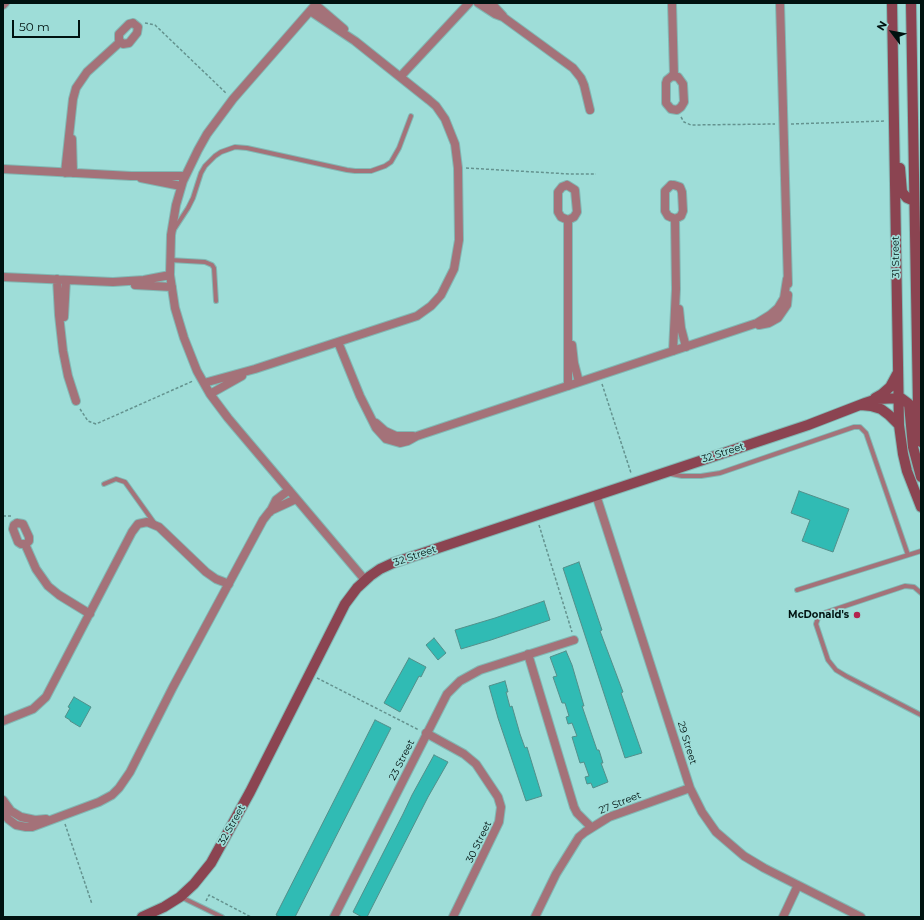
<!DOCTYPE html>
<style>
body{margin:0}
#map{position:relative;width:924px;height:920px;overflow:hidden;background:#9eddd8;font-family:Montserrat,sans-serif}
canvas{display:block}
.frame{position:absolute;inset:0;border:4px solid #001210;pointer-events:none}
.north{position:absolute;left:872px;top:12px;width:40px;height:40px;-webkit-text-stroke:3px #9eddd8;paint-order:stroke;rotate:302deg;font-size:11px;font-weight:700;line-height:16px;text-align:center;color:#001210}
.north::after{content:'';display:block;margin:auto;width:14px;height:18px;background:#001210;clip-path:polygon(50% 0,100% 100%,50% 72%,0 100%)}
.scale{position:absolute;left:12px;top:20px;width:68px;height:18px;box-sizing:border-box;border:2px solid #001210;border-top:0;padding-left:5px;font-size:12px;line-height:14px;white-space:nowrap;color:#001210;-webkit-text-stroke:3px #9eddd8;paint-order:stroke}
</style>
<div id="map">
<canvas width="924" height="920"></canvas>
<div class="frame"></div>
<div class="north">N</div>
<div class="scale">50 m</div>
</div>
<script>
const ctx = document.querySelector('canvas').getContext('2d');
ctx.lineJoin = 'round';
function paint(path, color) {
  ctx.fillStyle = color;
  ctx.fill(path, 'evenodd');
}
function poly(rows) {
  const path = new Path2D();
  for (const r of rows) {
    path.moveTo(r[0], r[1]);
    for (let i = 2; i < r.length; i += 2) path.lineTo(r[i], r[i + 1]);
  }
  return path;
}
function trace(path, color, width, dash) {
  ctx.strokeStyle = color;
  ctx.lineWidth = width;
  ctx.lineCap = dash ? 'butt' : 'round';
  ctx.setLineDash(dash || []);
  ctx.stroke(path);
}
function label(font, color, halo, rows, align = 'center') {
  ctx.font = font + ' Montserrat,sans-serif';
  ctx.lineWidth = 3.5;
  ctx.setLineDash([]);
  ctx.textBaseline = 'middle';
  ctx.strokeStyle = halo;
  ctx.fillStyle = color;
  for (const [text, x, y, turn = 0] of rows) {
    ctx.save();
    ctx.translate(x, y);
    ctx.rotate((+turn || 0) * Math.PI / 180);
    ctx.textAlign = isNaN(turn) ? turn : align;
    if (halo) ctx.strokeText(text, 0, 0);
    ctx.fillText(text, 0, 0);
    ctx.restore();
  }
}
const building = poly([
 [799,491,849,509,833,552,802,541,810,520,791,513,799,491],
 [579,562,602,630,600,631,623,692,621,693,642,753,625,758,563,568,579,562],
 [544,601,550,620,491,640,461,649,455,630,495,618,544,601],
 [434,638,446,653,438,660,426,645,434,638],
 [566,651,572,665,584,706,582,706,597,750,599,750,603,763,601,763,608,782,593,788,591,783,587,784,585,777,589,776,584,762,580,763,572,737,577,736,572,723,568,724,566,717,569,716,565,703,562,703,553,677,557,676,550,657,566,651],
 [409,658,426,667,421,677,419,676,400,712,384,703,409,658],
 [505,681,508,692,506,692,510,707,512,706,520,734,525,748,527,747,542,796,526,801,498,718,489,686,505,681],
 [74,697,91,707,80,727,70,721,70,720,65,717,70,708,68,707,74,697],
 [375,720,391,728,295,917,280,917,276,915,375,720],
 [434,755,448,762,428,797,367,917,362,917,353,912,403,814,412,795,434,755]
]);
paint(building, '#30bbb4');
trace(building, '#528f8a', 1);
const lane = poly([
 [173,231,188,208,193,198,201,173,205,166,215,156,221,152,235,147,247,148,347,170,355,171,371,171,385,166,391,162,399,148,411,116],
 [170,260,205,262,212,265,214,268,216,301],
 [671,474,682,476,701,476,720,473,854,427,860,427,866,433,908,555],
 [104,484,116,479,125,482,155,524],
 [797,590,921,551],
 [921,593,914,587,905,586,824,613,818,618,816,624,828,660,836,670,846,676,921,715],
 [181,897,222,917]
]);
const street = poly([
 [317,3,233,99,207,134,198,150,183,181,176,205,171,235,170,275,175,308,184,338,197,371,210,394,228,418,365,580],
 [478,3,495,14,503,17,573,68,581,78,584,85,590,110],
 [491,3,503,16],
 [672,3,674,76],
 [780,3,788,284],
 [3,5,5,3],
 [316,5,344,29],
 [133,23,138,27,137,33,129,43,123,44,119,40,119,34,129,24,133,23],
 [672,76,678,77,683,84,684,102,681,107,677,110,671,109,666,103,666,83,667,80,672,76],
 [400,77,469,3],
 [72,139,73,173],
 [3,169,131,176,185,176],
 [65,173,73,99,76,88,87,72,120,42],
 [141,178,181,186],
 [567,185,575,190,577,212,574,217,568,220,561,217,558,212,558,192,562,187,567,185],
 [671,185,674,185,680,187,682,192,683,211,681,216,675,219,668,216,665,211,665,191,671,185],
 [568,220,568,386],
 [3,277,113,282,144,280,170,275],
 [57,279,59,315,63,351,68,376,76,401],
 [135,285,172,287],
 [679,309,681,328,686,347],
 [64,317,66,280],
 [759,325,769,323,778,318,787,305,788,295],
 [338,342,360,396,376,428,386,439,400,443,408,441,417,436,757,323,770,315,778,308,784,298,787,279],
 [572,345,574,363,579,382],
 [673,351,676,289,675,219],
 [204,383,255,369,417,316,431,306,441,295,454,269,459,240,458,168,455,144,445,119,436,106,429,100,355,41,310,11],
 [210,394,242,376],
 [376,423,385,431,396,436,413,436],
 [596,495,690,788,702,812,716,832,744,856,764,868,861,917],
 [270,512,276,500,289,490],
 [17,523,23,524,29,537,29,541,26,544,21,544,18,542,13,529,14,525,17,523],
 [25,544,36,569,48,586,59,595,90,614],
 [528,654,574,807,577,813,591,827],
 [3,721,33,709,46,697,132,532,138,524,147,522,159,527,206,572,216,579,229,584],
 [426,733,464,754,476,764,498,797,501,807,499,822,453,917],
 [3,800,11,811,21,817,35,820,46,819],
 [3,811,8,819,16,825,26,827,32,827,99,802,112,795,119,788,130,772,173,687,263,520,270,511,296,499],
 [334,917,447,694,460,681,480,670,574,640],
 [535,917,556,874,579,837,585,832,609,817,690,788],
 [783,917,798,885]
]);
const secondary = poly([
 [892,3,899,425,903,454,907,471,921,507],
 [911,3,918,405,921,442],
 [900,168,902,192,907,198,914,201],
 [875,398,882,394,890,387,897,374],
 [861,405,871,406,881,409,889,415,899,425],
 [142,917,164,907,180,897,194,884,211,863,250,792,345,604,357,588,370,576,380,569,393,563,808,425,865,403,877,399,901,398,909,404,913,447,921,477]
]);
trace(lane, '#82b8b4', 6);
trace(street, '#82b8b4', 10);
trace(secondary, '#82b8b4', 12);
trace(poly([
 [145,23,155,25,227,94],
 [681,117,684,122,691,125,775,124],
 [791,124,885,121],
 [466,168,570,174,596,174],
 [602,384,631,473],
 [80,409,88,421,96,424,193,381],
 [3,516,11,516],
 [539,525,572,632],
 [317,678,419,730],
 [65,824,92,904],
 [206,901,209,895,251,917]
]), '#64938f', 1.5, [3, 2]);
trace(lane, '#a47279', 4);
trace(street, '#a47279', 8);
trace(secondary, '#8b4451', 10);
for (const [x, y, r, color] of [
 [857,615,4,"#b3224e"]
]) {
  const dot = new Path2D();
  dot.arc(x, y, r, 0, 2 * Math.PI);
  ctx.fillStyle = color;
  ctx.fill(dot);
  trace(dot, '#9eddd8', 1.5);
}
label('10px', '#001210', '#9eddd8', [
 ["31 Street",896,257,-91],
 ["32 Street",723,453,-18],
 ["32 Street",415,556,-19],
 ["29 Street",687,743,73],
 ["23 Street",402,760,-63],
 ["27 Street",620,803,-22],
 ["32 Street",232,825,-61],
 ["30 Street",479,842,-64]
]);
label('bold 10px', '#001210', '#9eddd8', [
 ["McDonald's",849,615]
], 'right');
</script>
